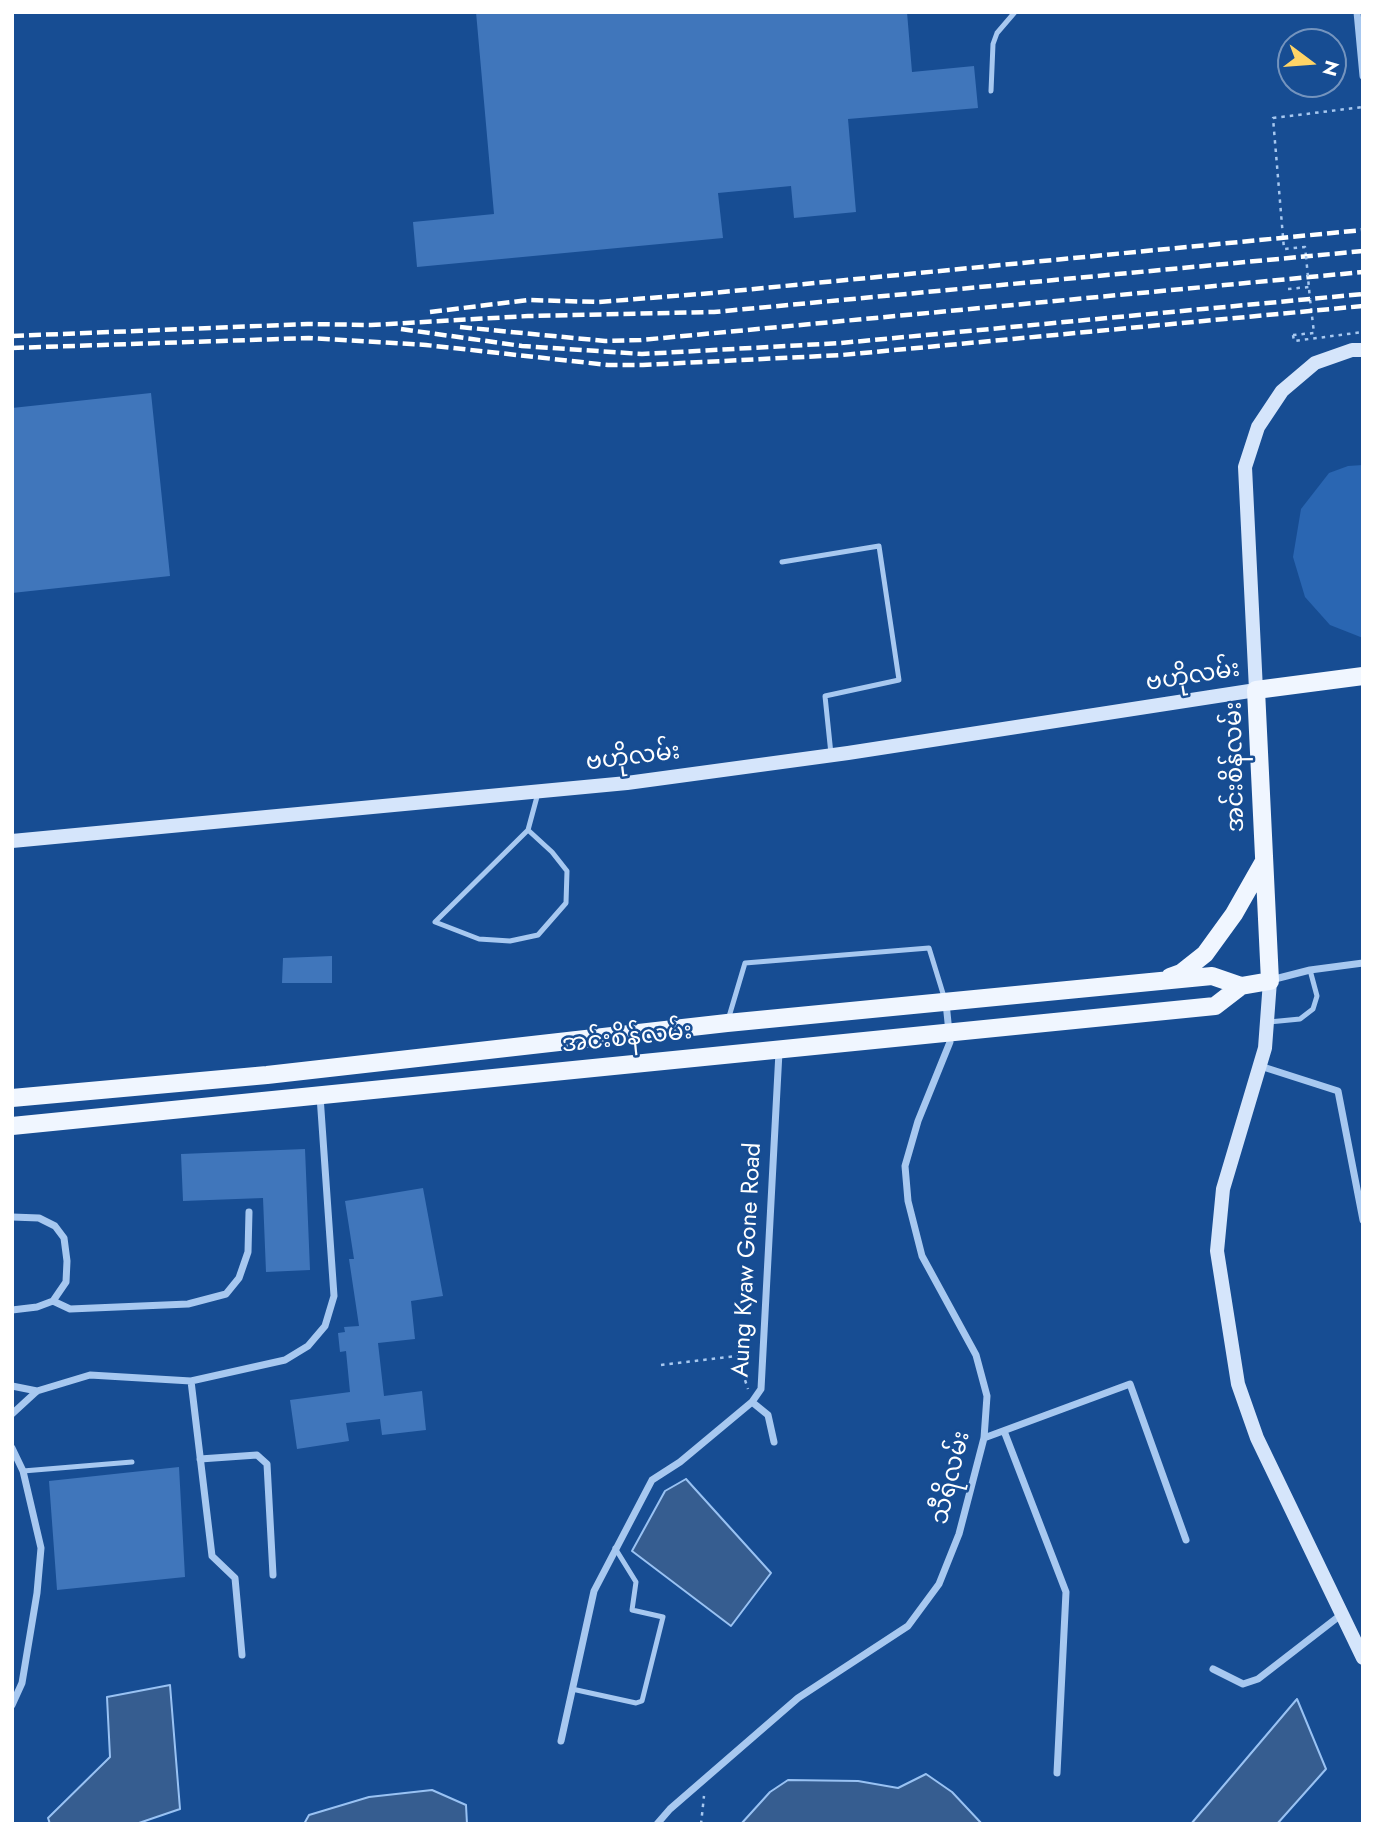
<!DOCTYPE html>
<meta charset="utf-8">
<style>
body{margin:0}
#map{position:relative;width:1375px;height:1836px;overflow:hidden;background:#174d93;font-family:Jost,sans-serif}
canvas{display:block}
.frame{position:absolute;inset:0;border:14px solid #fff;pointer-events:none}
.north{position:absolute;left:1277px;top:28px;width:70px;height:70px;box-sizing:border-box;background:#174d93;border:2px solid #7494be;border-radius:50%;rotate:106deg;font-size:19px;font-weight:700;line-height:28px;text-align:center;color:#fff}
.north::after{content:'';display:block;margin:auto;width:24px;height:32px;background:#ffd466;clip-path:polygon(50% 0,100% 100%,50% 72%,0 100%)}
</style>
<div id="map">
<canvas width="1375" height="1836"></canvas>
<div class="frame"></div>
<div class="north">N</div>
</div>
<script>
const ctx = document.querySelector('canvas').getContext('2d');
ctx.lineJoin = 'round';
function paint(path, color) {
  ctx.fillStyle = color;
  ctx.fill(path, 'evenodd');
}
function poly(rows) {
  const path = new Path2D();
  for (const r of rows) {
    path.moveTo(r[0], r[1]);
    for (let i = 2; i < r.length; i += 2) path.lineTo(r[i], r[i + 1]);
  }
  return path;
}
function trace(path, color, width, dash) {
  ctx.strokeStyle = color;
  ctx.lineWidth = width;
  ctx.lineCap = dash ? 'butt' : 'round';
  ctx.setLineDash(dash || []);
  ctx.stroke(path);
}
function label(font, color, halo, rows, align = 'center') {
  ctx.font = font + ' Jost,"Noto Sans Myanmar",sans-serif';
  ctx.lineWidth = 5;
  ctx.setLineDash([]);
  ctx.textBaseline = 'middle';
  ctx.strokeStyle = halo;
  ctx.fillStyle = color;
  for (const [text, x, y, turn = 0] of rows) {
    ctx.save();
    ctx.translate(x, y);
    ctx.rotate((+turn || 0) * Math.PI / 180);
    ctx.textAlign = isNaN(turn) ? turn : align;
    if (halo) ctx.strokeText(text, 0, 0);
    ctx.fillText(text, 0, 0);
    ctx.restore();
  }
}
paint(poly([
 [1363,465,1363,638,1330,625,1305,597,1293,557,1301,509,1329,473,1348,466]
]), '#2a66b2');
const water = poly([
 [686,1479,771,1573,731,1626,632,1551,665,1491,686,1479],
 [170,1685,180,1809,136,1824,50,1824,48,1818,110,1757,107,1697,170,1685],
 [1297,1699,1326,1769,1277,1824,1191,1824,1297,1699],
 [926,1774,952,1792,982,1824,741,1824,770,1792,788,1780,858,1781,898,1788,926,1774],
 [432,1790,466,1805,467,1824,304,1824,309,1815,369,1797,432,1790]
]);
paint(water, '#365d90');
trace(water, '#99c2f3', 2);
paint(poly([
 [476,12,907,12,912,72,974,66,978,108,848,119,856,212,794,218,791,186,718,193,723,238,417,267,413,222,494,214],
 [151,393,170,576,12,593,12,408],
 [332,956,332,983,282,983,283,958],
 [305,1149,310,1270,266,1272,263,1198,183,1201,181,1154],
 [423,1188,443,1296,411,1301,415,1339,378,1343,384,1396,422,1391,426,1430,382,1435,380,1419,346,1423,349,1441,297,1449,290,1400,350,1392,346,1351,340,1352,338,1333,345,1332,344,1327,359,1326,349,1259,354,1259,345,1201],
 [179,1467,185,1577,57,1590,49,1481]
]), '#4076bb');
trace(poly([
 [1306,256,1305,247,1284,249,1273,118,1363,107],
 [1288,289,1309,287],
 [1293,335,1294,341,1363,332],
 [1293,335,1314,333,1310,299],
 [661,1365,737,1356,748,1389],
 [701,1824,704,1796]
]), '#a7c8f0', 2.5, [3.5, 5]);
trace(poly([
 [991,91,993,44,997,33,1015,12],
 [782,562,879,546,899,680,825,696,831,754],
 [528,830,552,852,567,871,566,903,538,935,510,941,479,939,435,922,528,830,538,793],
 [728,1020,745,963,929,948,945,1000],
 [1269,1022,1300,1019,1313,1009,1317,996,1310,970],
 [23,1471,132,1462],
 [572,1689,636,1703,642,1701,663,1617,632,1610,636,1582,615,1548]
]), '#a7c8f0', 5);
trace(poly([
 [1357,12,1363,76],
 [1271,980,1310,970,1363,963],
 [1260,1066,1338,1091,1363,1220],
 [12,1217,39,1218,55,1226,64,1238,67,1261,66,1282,53,1301,37,1307,12,1310],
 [53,1301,70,1309,188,1304,226,1294,239,1278,248,1252,249,1212],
 [191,1381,212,1556,235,1578,242,1655],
 [12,1386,37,1391],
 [752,1402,768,1415,774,1442],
 [12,1414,37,1391,90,1375,191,1381,285,1360,308,1346,325,1326,334,1296,320,1096],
 [1004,1431,1066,1592,1057,1773],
 [984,1438,1130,1384,1186,1540],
 [12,1448,23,1471,41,1548,37,1593,22,1683,12,1705],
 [200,1459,257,1455,267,1464,273,1575],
 [1213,1669,1243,1684,1258,1679,1342,1614],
 [561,1741,594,1591,652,1480,680,1462,752,1402,761,1389,779,1052],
 [657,1824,670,1809,798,1698,908,1626,939,1584,959,1534,984,1438,987,1396,976,1355,922,1256,908,1201,905,1166,918,1121,950,1042,946,1003]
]), '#a7c8f0', 7);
trace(poly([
 [12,841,627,783,848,753,1256,690,1245,467,1258,427,1282,391,1315,363,1352,350,1363,350],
 [1270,981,1265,1048,1223,1189,1217,1251,1238,1384,1257,1438,1363,1658]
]), '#d5e5fb', 14);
trace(poly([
 [1170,977,1181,973,1205,954,1234,914,1263,863],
 [12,1098,267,1075,727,1023,1212,976,1241,986],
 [12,1126,1215,1006,1241,986,1270,981,1256,690,1363,676]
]), '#f0f6ff', 18);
trace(poly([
 [430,312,528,300,599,302,712,293,1363,230],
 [460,327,605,341,641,340,1363,272],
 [401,329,522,346,642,354,841,343,1363,294],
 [12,336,308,324,371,325,528,316,714,312,1363,251],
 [12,348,309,338,426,345,608,365,643,365,842,355,1363,306]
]), '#fff', 4.5, [12, 5]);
trace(poly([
 [1306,256,1310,299]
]), '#a7c8f0', 2.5, [3.5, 5]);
label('24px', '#fff', '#174d93', [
 ["ဗဟိုလမ်း",1193,677,-9],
 ["ဗဟိုလမ်း",633,758,-7],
 ["အင်းစိန်လမ်း",1236,767,-91],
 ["အင်းစိန်လမ်း",627,1039,-6],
 ["Aung Kyaw Gone Road",748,1260,-87],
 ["သီရိလမ်း",952,1478,-76]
]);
</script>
